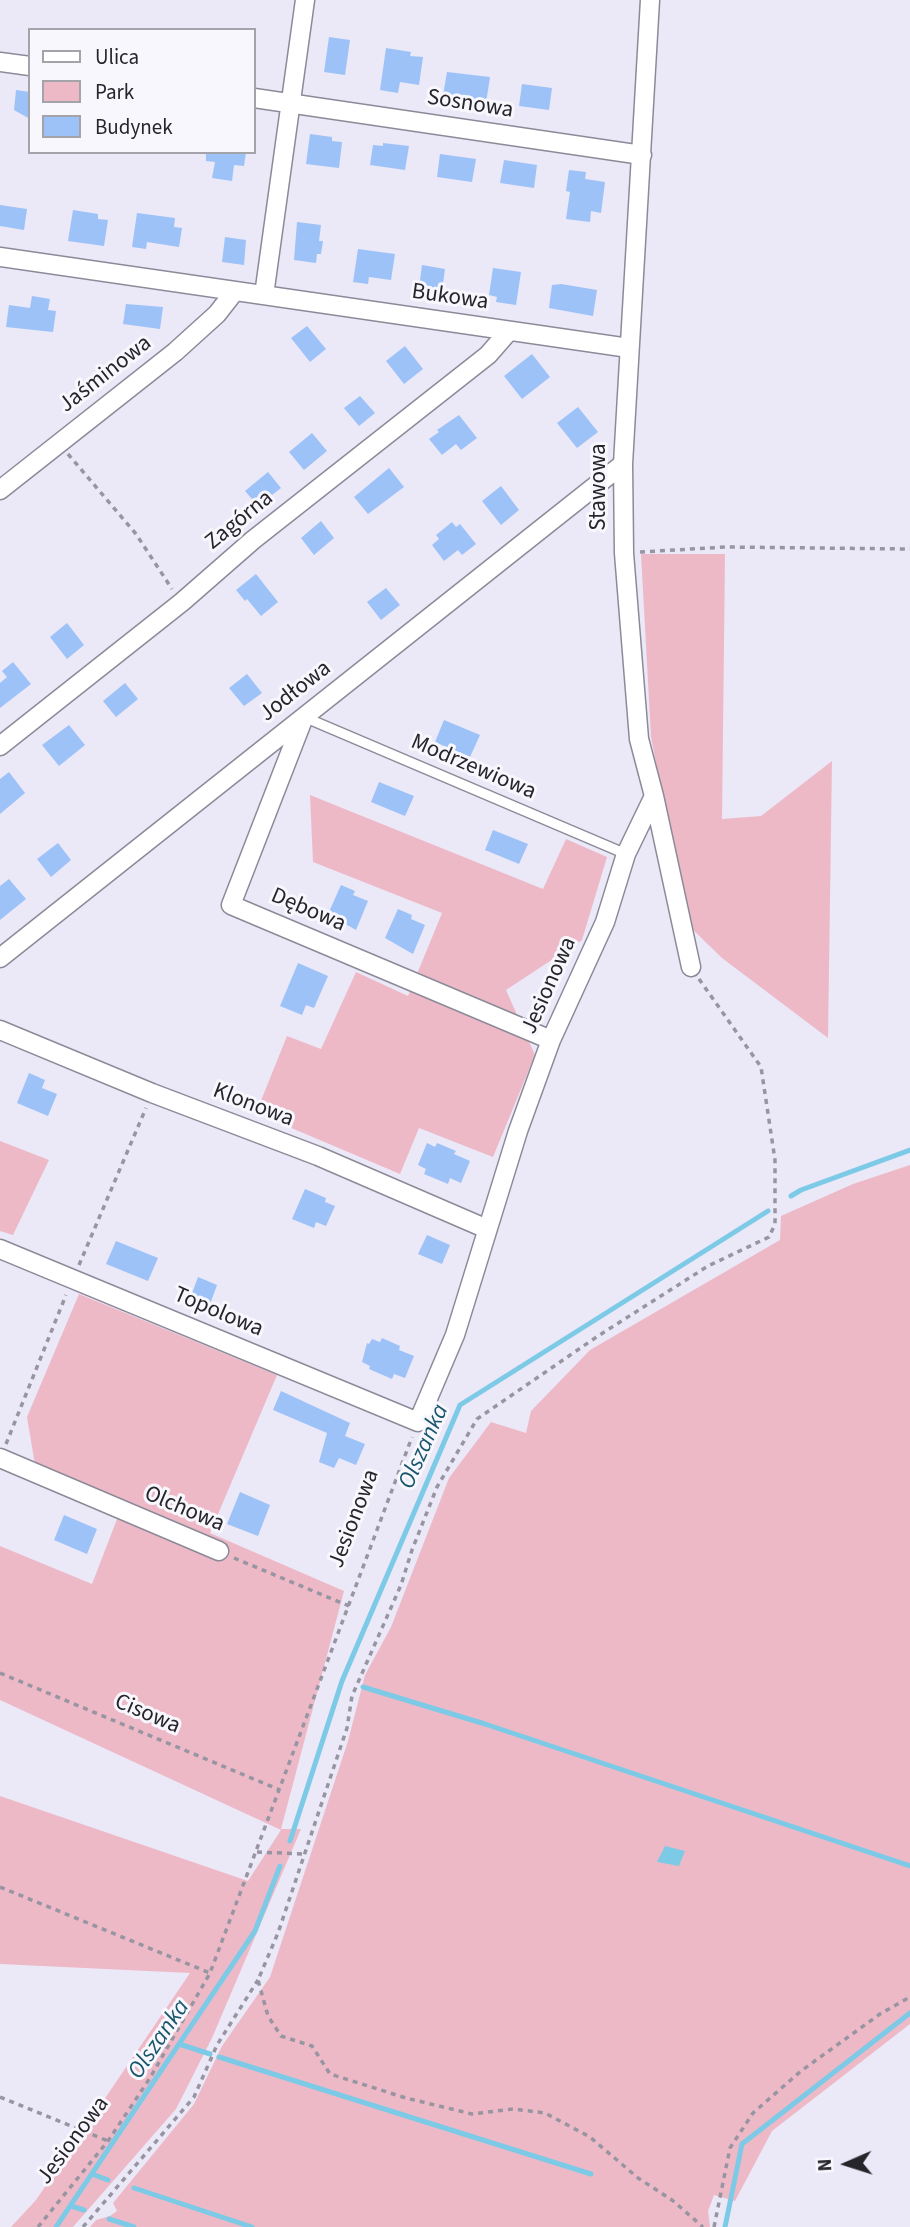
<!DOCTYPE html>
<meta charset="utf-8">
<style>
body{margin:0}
#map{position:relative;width:910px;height:2227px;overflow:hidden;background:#ebe8f8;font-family:"Source Sans 3",sans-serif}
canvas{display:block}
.legend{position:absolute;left:28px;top:28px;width:228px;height:126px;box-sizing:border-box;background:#f8f7fd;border:2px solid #a4a3a9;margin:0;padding:9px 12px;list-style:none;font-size:21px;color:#26252a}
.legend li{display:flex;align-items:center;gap:14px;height:35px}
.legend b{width:35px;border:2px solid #a4a3a9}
.north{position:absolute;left:812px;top:2129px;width:70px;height:70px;-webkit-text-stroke:5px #f8f7fd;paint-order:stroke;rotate:267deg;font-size:19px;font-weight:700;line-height:28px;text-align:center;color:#26252a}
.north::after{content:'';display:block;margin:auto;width:24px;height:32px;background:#26252a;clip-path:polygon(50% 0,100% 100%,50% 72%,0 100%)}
</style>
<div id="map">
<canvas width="910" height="2227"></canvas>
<ul class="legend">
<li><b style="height:9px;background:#fff"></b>Ulica</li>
<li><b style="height:19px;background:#eeb9c7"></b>Park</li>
<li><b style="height:19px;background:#9dc2f8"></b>Budynek</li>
</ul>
<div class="north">N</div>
</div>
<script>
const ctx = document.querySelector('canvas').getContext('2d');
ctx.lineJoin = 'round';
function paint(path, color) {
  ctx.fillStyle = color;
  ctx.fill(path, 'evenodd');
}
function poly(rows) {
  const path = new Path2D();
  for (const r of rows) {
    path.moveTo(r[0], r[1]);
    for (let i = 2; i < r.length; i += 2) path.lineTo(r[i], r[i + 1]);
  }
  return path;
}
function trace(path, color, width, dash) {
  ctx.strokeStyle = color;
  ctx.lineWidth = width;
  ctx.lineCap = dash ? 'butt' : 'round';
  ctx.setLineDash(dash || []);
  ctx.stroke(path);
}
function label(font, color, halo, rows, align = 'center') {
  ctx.font = font + ' "Source Sans 3",sans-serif';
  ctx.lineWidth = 6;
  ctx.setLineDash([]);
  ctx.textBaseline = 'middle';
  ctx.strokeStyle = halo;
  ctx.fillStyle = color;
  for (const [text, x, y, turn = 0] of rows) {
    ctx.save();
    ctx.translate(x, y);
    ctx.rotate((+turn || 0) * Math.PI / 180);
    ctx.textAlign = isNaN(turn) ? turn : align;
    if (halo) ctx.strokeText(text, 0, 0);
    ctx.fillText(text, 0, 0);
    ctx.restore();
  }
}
paint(poly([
 [641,554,725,554,722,819,761,816,832,761,828,1038,722,958,687,924,651,737],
 [310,795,543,889,566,839,607,857,582,940,506,990,535,1055,493,1157,419,1128,400,1174,256,1113,287,1036,321,1049,356,972,408,996,442,913,313,862],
 [0,1141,49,1160,13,1235,0,1231],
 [910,1165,910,2024,772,2131,735,2201,714,2195,708,2211,710,2227,90,2227,96,2220,110,2216,117,2211,113,2203,194,2104,222,2046,270,1977,348,1741,365,1675,391,1627,449,1478,491,1422,526,1433,531,1411,590,1350,780,1240,781,1216,853,1184],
 [79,1294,277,1375,210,1533,344,1591,281,1829,301,1829,212,2038,176,2109,73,2227,11,2227,36,2200,190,1973,0,1964,0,1796,248,1881,281,1830,0,1700,0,1546,92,1584,124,1501,35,1465,27,1417]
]), '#eeb9c7');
paint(poly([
 [665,1846,685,1851,679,1866,657,1862]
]), '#7dcae7');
trace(poly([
 [791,1196,801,1190,910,1150],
 [363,1687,485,1724,910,1866],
 [290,1841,342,1681,460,1405,768,1211],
 [179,2044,210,2054],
 [219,2057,591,2174],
 [92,2174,108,2180],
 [134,2188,252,2227],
 [71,2206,84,2210],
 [109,2219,134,2227],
 [56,2227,255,1931,280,1866],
 [725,2227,742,2144,910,2013]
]), '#7dcae7', 5);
paint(poly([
 [329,37,350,40,345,75,324,72],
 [386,48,411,52,410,56,423,57,419,85,400,82,398,93,380,90],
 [447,72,490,77,486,103,443,96],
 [522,84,552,88,549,110,519,106],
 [16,90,30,92,30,119,14,110],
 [310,134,332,137,332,141,342,142,339,168,306,164],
 [383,143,409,146,405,170,370,165,373,145,383,146],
 [206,152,246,152,244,166,234,165,232,181,212,178,215,162,206,161],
 [440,154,476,159,472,182,437,177],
 [504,160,537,165,534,188,500,183],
 [569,170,586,172,585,179,605,182,601,213,591,211,590,222,566,219,570,192,566,191],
 [0,205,27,209,24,230,0,226],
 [73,210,98,214,98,219,108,220,104,246,68,241],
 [137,213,175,218,174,227,182,228,179,247,147,242,146,249,132,247],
 [297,222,321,225,319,241,323,241,321,254,317,254,316,263,294,260],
 [225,237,246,240,244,265,222,262],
 [358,249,395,254,391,280,369,277,368,284,353,282],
 [422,265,445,269,442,291,419,288],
 [493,268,521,272,516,305,496,302,497,297,489,295],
 [561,284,597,290,593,316,549,308,552,285],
 [32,296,50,299,48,310,56,311,53,332,6,327,9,305,30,308],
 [126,304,163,307,160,329,123,324],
 [307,326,326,349,310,362,291,338],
 [405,346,423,369,404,384,386,361],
 [532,354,550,377,522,399,504,376],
 [360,396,375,413,359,426,344,408],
 [578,407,598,432,577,448,557,423],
 [459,415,477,438,461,450,456,444,442,455,429,439,439,432,437,430],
 [312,433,327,451,304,470,289,452],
 [389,468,404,487,368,514,354,497],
 [268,472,281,488,258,506,245,491],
 [501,486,519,510,501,525,482,501],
 [321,521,334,538,314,555,301,538],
 [452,522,456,527,460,524,476,544,462,555,458,550,444,561,432,545,439,539,436,535],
 [256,574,278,602,261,616,247,599,245,601,236,590],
 [386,588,400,605,381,620,367,602],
 [67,623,84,645,67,659,50,637],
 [13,662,31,684,0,708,0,683,7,677,2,671],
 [247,674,262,693,244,706,229,688],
 [125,683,138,699,116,717,103,701],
 [444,720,480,735,470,757,435,742],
 [69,725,85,745,59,766,42,745],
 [9,772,25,793,0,814,0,779],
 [379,782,414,796,405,816,371,802],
 [493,830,528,844,519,864,485,850],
 [58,843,71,860,51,877,37,859],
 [9,879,26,899,0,920,0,886],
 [341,885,355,891,353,895,368,901,356,930,328,914],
 [398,909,412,915,411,919,425,925,413,954,385,938],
 [298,963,328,976,314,1008,306,1005,302,1015,280,1006],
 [29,1073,45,1080,42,1088,57,1094,48,1116,17,1103],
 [427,1143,435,1147,437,1143,456,1151,454,1154,470,1161,461,1183,450,1178,448,1184,424,1174,426,1169,418,1165],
 [305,1189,326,1198,325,1202,335,1206,326,1226,316,1222,314,1228,292,1219],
 [427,1235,450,1245,442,1264,418,1254],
 [116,1241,158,1258,148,1281,106,1264],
 [198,1277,217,1285,209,1307,190,1299],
 [382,1338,400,1346,399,1350,414,1356,405,1378,394,1374,392,1379,369,1369,370,1366,362,1362,367,1343,369,1344,372,1339,380,1342],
 [281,1391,350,1423,345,1436,365,1444,356,1465,339,1458,334,1468,319,1462,327,1433,273,1410],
 [240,1492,270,1505,258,1536,227,1524],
 [64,1515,97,1529,87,1554,54,1540]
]), '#9dc2f8');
const lane = poly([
 [304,717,626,854]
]);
const street = poly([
 [650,0,623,464,624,553,639,739,654,796,691,967],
 [0,62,30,66],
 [254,98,642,155],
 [0,257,629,348],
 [264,295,305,0],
 [0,490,175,352,217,314,235,291],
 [304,717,231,905,551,1040],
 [0,746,182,602,253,540,488,355,509,331],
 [0,958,623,464],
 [0,1030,152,1093,318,1156,487,1229],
 [0,1249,418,1422,455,1335,518,1131,551,1040,605,922,626,854,654,796],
 [0,1458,219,1551]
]);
trace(lane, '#8c8a98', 12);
trace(street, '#8c8a98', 21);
trace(poly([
 [68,454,136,534,172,589],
 [640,552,726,547,910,549],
 [699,979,761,1067,775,1160,775,1224,769,1237,708,1266,598,1336,477,1419,437,1487,412,1550,401,1585,352,1696,347,1728,278,1933,258,1980,268,2016,281,2036,312,2046,330,2074,406,2098,472,2114,513,2109,545,2113,590,2137,638,2178,672,2200,703,2227],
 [79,1265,146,1108],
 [6,1444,66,1295],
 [234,1558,349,1606],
 [0,1673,280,1790],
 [257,1852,303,1854],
 [0,1887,210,1973],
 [0,2097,108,2141],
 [38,2227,108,2141,150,2078,210,1973,412,1437],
 [83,2227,194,2097,217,2045,258,1980],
 [714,2227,730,2148,753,2113,801,2071,880,2014,910,1997]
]), '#9795a1', 3.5, [5, 5]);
trace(lane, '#fff', 9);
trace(street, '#fff', 18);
label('23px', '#26252a', '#f8f7fd', [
 ["Sosnowa",470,105,9],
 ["Bukowa",450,298,8],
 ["Jaśminowa",106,375,-38],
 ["Stawowa",600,487,-90],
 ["Zagórna",240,521,-39],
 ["Jodłowa",296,692,-38],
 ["Modrzewiowa",473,768,23],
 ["Dębowa",308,911,23],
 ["Jesionowa",550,986,-66],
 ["Klonowa",253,1106,21],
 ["Topolowa",218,1313,23],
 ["Olchowa",184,1510,23],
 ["Jesionowa",355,1519,-69],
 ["Cisowa",147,1715,23],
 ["Jesionowa",74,2141,-53]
]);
label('italic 24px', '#18576b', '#f8f7fd', [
 ["Olszanka",425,1447,-66],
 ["Olszanka",160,2040,-56]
]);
</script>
